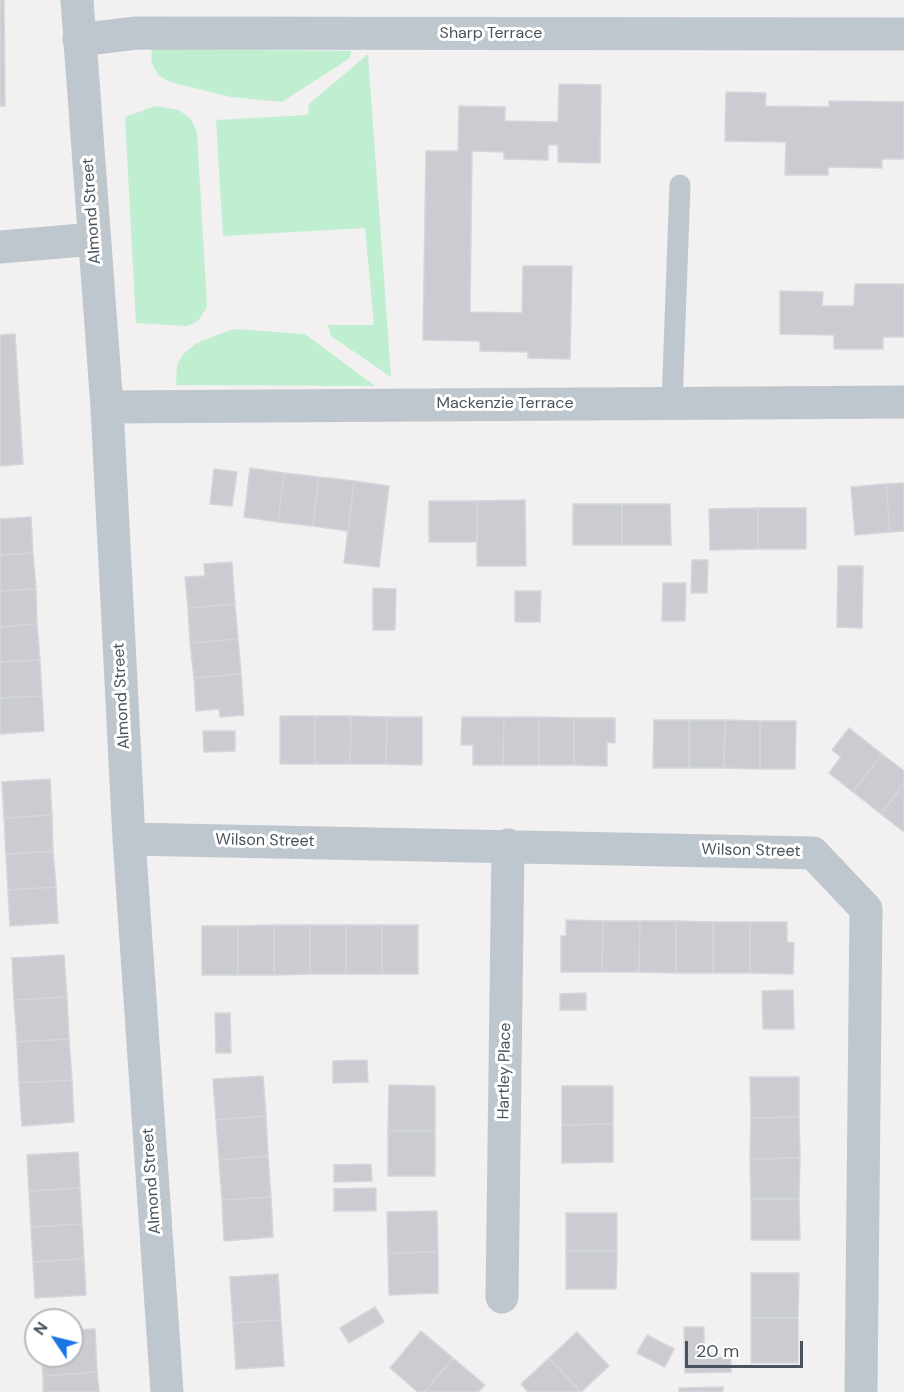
<!DOCTYPE html>
<style>
body{margin:0}
#map{position:relative;width:904px;height:1392px;overflow:hidden;background:#f2f0f0;font-family:"DM Sans",sans-serif}
canvas{display:block}
.north{position:absolute;left:24px;top:1308px;width:60px;height:60px;box-sizing:border-box;background:#fff;border:2px solid #b6babe;border-radius:50%;rotate:305deg;font-size:16px;font-weight:700;line-height:24px;text-align:center;color:#48535d}
.north::after{content:'';display:block;margin:auto;width:21px;height:27px;background:#1a76e2;clip-path:polygon(50% 0,100% 100%,50% 72%,0 100%)}
.scale{position:absolute;left:685px;top:1341px;width:118px;height:27px;box-sizing:border-box;border:3px solid #48535d;border-top:0;padding-left:8px;font-size:18px;line-height:21px;white-space:nowrap;color:#48535d;-webkit-text-stroke:4px #fff;paint-order:stroke}
</style>
<div id="map">
<canvas width="904" height="1392"></canvas>
<div class="north">N</div>
<div class="scale">20 m</div>
</div>
<script>
const ctx = document.querySelector('canvas').getContext('2d');
ctx.lineJoin = 'round';
function paint(path, color) {
  ctx.fillStyle = color;
  ctx.fill(path, 'evenodd');
}
function poly(rows) {
  const path = new Path2D();
  for (const r of rows) {
    path.moveTo(r[0], r[1]);
    for (let i = 2; i < r.length; i += 2) path.lineTo(r[i], r[i + 1]);
  }
  return path;
}
function trace(path, color, width, dash) {
  ctx.strokeStyle = color;
  ctx.lineWidth = width;
  ctx.lineCap = dash ? 'butt' : 'round';
  ctx.setLineDash(dash || []);
  ctx.stroke(path);
}
function label(font, color, halo, rows, align = 'center') {
  ctx.font = font + ' "DM Sans",sans-serif';
  ctx.lineWidth = 6;
  ctx.setLineDash([]);
  ctx.textBaseline = 'middle';
  ctx.strokeStyle = halo;
  ctx.fillStyle = color;
  for (const [text, x, y, turn = 0] of rows) {
    ctx.save();
    ctx.translate(x, y);
    ctx.rotate((+turn || 0) * Math.PI / 180);
    ctx.textAlign = isNaN(turn) ? turn : align;
    if (halo) ctx.strokeText(text, 0, 0);
    ctx.fillText(text, 0, 0);
    ctx.restore();
  }
}
paint(poly([
 [152,49,351,51,350,58,282,102,231,97,170,82,158,75,151,61],
 [368,54,391,377,331,336,328,325,374,325,365,228,223,236,216,120,308,115,309,104],
 [155,106,179,110,191,119,197,132,207,307,198,321,187,326,136,323,125,117],
 [233,329,305,334,375,386,176,385,177,365,184,353,197,343]
]), '#bfefd0');
const building = poly([
 [0,0,4,0,5,106,0,106,0,0],
 [559,84,601,85,600,163,558,162,558,145,548,145,548,160,504,159,504,152,472,151,470,312,522,313,523,266,572,266,570,359,528,358,528,352,480,351,480,341,423,340,426,151,458,151,459,106,505,107,505,121,558,122,559,84],
 [726,92,766,93,765,106,829,107,829,101,904,102,904,159,882,159,882,168,828,167,828,175,785,175,786,142,725,141,726,92],
 [855,284,904,284,904,337,883,337,883,349,834,349,834,335,780,334,780,291,823,292,822,306,854,306,855,284],
 [15,334,23,464,0,466,0,335,15,334],
 [250,468,284,473,278,522,244,517,250,468],
 [214,469,237,472,232,506,210,504,214,469],
 [284,473,319,477,313,526,278,522,284,473],
 [319,477,354,481,348,531,313,526,319,477],
 [354,481,389,486,379,567,344,563,354,481],
 [904,483,904,531,890,532,886,484,904,483],
 [886,484,890,532,855,535,851,487,886,484],
 [525,500,526,566,477,566,477,501,525,500],
 [429,501,477,501,477,542,429,542,429,501],
 [573,504,622,504,622,545,573,545,573,504],
 [622,504,670,504,671,545,622,545,622,504],
 [758,508,758,549,710,550,709,509,758,508],
 [758,508,806,508,806,549,758,549,758,508],
 [31,517,33,553,0,555,0,519,31,517],
 [33,553,36,589,0,591,0,555,33,553],
 [692,560,708,560,707,593,691,593,692,560],
 [232,562,235,604,188,608,185,577,205,576,204,564,232,562],
 [838,566,863,566,862,628,837,627,838,566],
 [663,583,686,583,685,621,662,621,663,583],
 [373,588,396,589,395,630,373,630,373,588],
 [36,589,37,624,0,627,0,591,36,589],
 [515,591,541,591,540,622,515,622,515,591],
 [235,604,238,639,190,643,188,608,235,604],
 [37,624,40,660,0,662,0,627,37,624],
 [238,639,241,674,194,678,190,643,238,639],
 [40,660,42,696,0,698,0,662,40,660],
 [241,674,244,715,220,717,219,709,196,711,194,678,241,674],
 [42,696,44,731,0,734,0,698,42,696],
 [280,716,315,716,315,764,280,764,280,716],
 [315,716,351,716,350,764,315,764,315,716],
 [351,716,387,717,386,764,350,764,351,716],
 [387,717,422,717,422,765,386,764,387,717],
 [462,717,504,717,503,765,473,765,473,745,461,745,462,717],
 [504,717,539,717,539,765,503,765,504,717],
 [539,717,574,718,574,765,539,765,539,717],
 [574,718,615,718,615,743,607,742,607,766,574,765,574,718],
 [654,720,689,720,689,768,653,768,654,720],
 [689,720,725,720,724,768,689,768,689,720],
 [725,720,760,721,760,769,724,768,725,720],
 [760,721,796,721,795,769,760,769,760,721],
 [849,728,882,754,853,792,829,773,841,757,832,750,849,728],
 [203,731,235,731,235,751,204,752,203,731],
 [882,754,904,771,904,784,881,814,853,792,882,754],
 [50,779,52,815,4,818,2,782,50,779],
 [904,784,904,832,881,814,904,784],
 [52,815,53,851,6,854,4,818,52,815],
 [53,851,56,887,8,890,6,854,53,851],
 [56,887,58,923,10,926,8,890,56,887],
 [566,920,603,921,602,972,561,972,561,936,566,936,566,920],
 [603,921,640,921,639,972,602,972,603,921],
 [640,921,676,921,676,973,639,972,640,921],
 [676,921,713,922,713,973,676,973,676,921],
 [713,922,750,922,750,973,713,973,713,922],
 [750,922,787,922,787,942,794,943,793,974,750,973,750,922],
 [274,925,274,975,238,975,238,926,274,925],
 [274,925,310,925,310,974,274,975,274,925],
 [310,925,346,925,346,974,310,974,310,925],
 [346,925,382,925,382,974,346,974,346,925],
 [382,925,418,925,418,974,382,974,382,925],
 [202,926,238,926,238,975,202,975,202,926],
 [64,955,67,997,14,1000,12,958,64,955],
 [793,990,794,1029,763,1029,762,991,793,990],
 [586,993,586,1010,560,1010,560,994,586,993],
 [67,997,69,1039,17,1042,14,1000,67,997],
 [215,1013,230,1013,231,1053,216,1053,215,1013],
 [69,1039,72,1080,19,1083,17,1042,69,1039],
 [367,1060,368,1082,333,1083,333,1061,367,1060],
 [263,1076,266,1116,216,1120,213,1079,263,1076],
 [750,1077,799,1077,799,1117,751,1118,750,1077],
 [72,1080,74,1122,22,1126,19,1083,72,1080],
 [389,1085,435,1086,435,1131,388,1131,389,1085],
 [562,1086,613,1086,613,1124,562,1125,562,1086],
 [266,1116,268,1156,219,1160,216,1120,266,1116],
 [799,1117,800,1158,750,1159,751,1118,799,1117],
 [613,1124,613,1162,562,1163,562,1125,613,1124],
 [388,1131,435,1131,435,1176,388,1176,388,1131],
 [78,1152,80,1188,29,1191,27,1155,78,1152],
 [268,1156,271,1197,222,1200,219,1160,268,1156],
 [800,1158,799,1199,751,1199,750,1159,800,1158],
 [371,1164,372,1181,334,1182,334,1165,371,1164],
 [80,1188,82,1224,31,1227,29,1191,80,1188],
 [376,1188,376,1211,334,1211,334,1189,376,1188],
 [271,1197,273,1237,224,1241,222,1200,271,1197],
 [751,1199,799,1199,800,1240,751,1240,751,1199],
 [437,1211,438,1252,388,1253,387,1212,437,1211],
 [566,1213,617,1213,617,1251,566,1251,566,1213],
 [82,1224,84,1259,33,1262,31,1227,82,1224],
 [566,1251,617,1251,616,1289,566,1289,566,1251],
 [438,1252,438,1293,389,1295,388,1253,438,1252],
 [84,1259,86,1295,35,1298,33,1262,84,1259],
 [751,1273,799,1273,798,1318,751,1318,751,1273],
 [278,1274,281,1320,233,1323,230,1277,278,1274],
 [375,1307,384,1322,349,1343,340,1328,375,1307],
 [751,1318,798,1318,798,1363,751,1363,751,1318],
 [281,1320,284,1366,236,1369,233,1323,281,1320],
 [684,1327,704,1327,704,1358,731,1357,731,1372,685,1373,684,1327],
 [95,1329,97,1372,43,1376,41,1356,72,1356,72,1330,95,1329],
 [421,1331,453,1358,424,1392,418,1392,390,1368,421,1331],
 [577,1332,609,1366,581,1392,549,1358,577,1332],
 [647,1335,674,1349,665,1367,637,1353,647,1335],
 [453,1358,485,1385,478,1392,424,1392,453,1358],
 [549,1358,581,1392,528,1392,521,1384,549,1358],
 [97,1372,99,1392,43,1392,43,1376,97,1372],
 [723,1387,723,1392,679,1392,679,1388,723,1387]
]);
paint(building, '#caccd2');
trace(building, '#d4d6db', 1.5);
trace(poly([
 [672,403,680,185]
]), '#bec7ce', 21);
trace(poly([
 [77,0,107,407,129,839,167,1392],
 [79,40,136,33,904,34],
 [0,247,94,239],
 [107,407,904,402],
 [129,839,813,853,866,909,861,1392],
 [502,1297,508,845]
]), '#bec7ce', 33);
label('16px', '#48535d', '#fff', [
 ["Sharp Terrace",491,34],
 ["Almond Street",92,211,-94],
 ["Mackenzie Terrace",505,404],
 ["Almond Street",122,696,-93],
 ["Wilson Street",265,841,1],
 ["Wilson Street",751,851,1],
 ["Hartley Place",505,1071,-89],
 ["Almond Street",152,1181,-94]
]);
</script>
